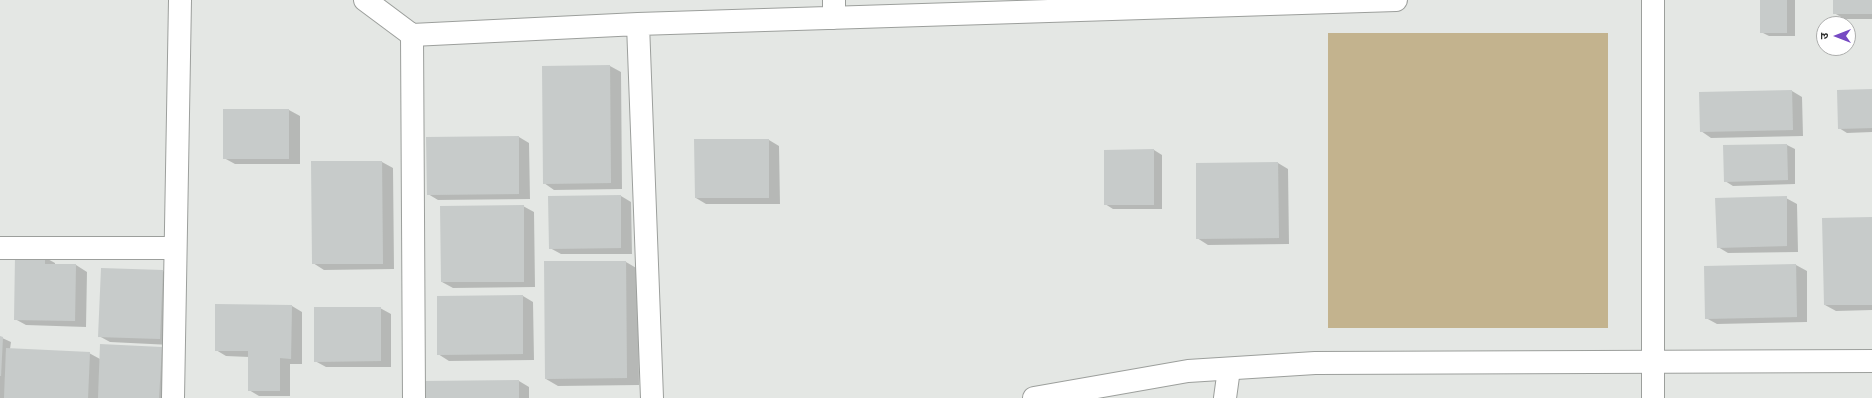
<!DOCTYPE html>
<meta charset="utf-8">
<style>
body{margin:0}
#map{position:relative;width:1872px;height:398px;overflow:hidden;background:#e4e7e4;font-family:Overpass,"Noto Sans Devanagari",sans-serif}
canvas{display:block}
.north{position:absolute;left:1816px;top:16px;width:40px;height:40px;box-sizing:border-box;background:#fff;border:1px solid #acadac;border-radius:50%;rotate:270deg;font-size:11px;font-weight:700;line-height:16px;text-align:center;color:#303130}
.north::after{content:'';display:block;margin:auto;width:14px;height:18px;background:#764ac3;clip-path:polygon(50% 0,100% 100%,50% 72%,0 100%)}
</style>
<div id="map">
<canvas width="1872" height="398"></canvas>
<div class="north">उ</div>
</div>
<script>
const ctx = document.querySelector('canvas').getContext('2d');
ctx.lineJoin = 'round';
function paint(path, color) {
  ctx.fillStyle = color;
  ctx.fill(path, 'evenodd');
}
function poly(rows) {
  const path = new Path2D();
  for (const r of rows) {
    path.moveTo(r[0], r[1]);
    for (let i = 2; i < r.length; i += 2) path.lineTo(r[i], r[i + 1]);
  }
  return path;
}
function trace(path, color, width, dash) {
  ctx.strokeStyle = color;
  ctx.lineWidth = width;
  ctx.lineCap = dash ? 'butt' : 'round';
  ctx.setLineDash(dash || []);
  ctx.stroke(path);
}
paint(poly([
 [1328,33,1608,33,1608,328,1328,328]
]), '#c3b38e');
paint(poly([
 [1761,0,1795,0,1795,36,1769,36,1761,32],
 [1834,0,1872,0,1872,19,1845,19,1834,13],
 [610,66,621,72,622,189,554,190,544,183,543,67],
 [1872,90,1872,132,1847,133,1839,128],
 [1792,91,1802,97,1803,136,1711,138,1701,131],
 [289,110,300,116,300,164,235,164,224,158],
 [519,137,529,143,530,199,438,200,428,194],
 [769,140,779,146,780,204,706,204,696,198],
 [1787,145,1795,149,1795,184,1733,186,1725,181,1724,146],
 [1154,150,1162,155,1162,209,1113,209,1105,204],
 [312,162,382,162,393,168,394,269,324,270,313,263],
 [1278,163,1288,169,1289,244,1208,245,1197,238],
 [621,196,631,202,632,254,561,254,550,248],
 [1786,198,1797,204,1798,252,1728,253,1718,247],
 [523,206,534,212,535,287,453,288,442,282],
 [1872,218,1872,310,1836,311,1825,305],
 [44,257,55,263,55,265,76,265,87,272,86,327,26,325,15,319],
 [626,262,638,269,639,385,558,386,546,379],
 [1796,265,1807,271,1807,322,1717,324,1706,318],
 [163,271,173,277,171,345,110,342,99,336],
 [523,296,533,302,534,360,449,361,438,354],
 [292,306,302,312,302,364,290,364,290,396,259,396,249,390,249,357,226,356,216,350],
 [380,308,391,314,391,367,326,367,315,361],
 [0,337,11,342,10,349,89,353,100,359,161,348,172,354,170,398,0,398],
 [519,381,529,387,529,398,422,398]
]), '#0003');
paint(poly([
 [1760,0,1787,0,1787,33,1760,33],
 [1833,0,1872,0,1872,14,1833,14],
 [610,65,611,183,543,184,542,66],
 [1872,89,1872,128,1838,129,1837,90],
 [1792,90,1793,130,1700,132,1699,92],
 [223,109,289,109,289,159,223,159],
 [519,136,519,194,427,195,426,137],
 [694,139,769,139,769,198,695,198],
 [1787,144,1788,180,1724,182,1723,145],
 [1154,149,1154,205,1104,205,1104,150],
 [311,161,382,161,383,264,312,264],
 [1278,162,1279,238,1196,239,1196,163],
 [621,195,621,248,549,249,548,196],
 [1787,196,1787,246,1717,248,1715,198],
 [524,205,524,282,441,282,440,206],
 [1872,217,1872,305,1824,305,1822,218],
 [15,256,45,256,45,264,76,264,75,321,14,320],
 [544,261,626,261,627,378,545,379],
 [1796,264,1797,317,1705,319,1704,266],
 [101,268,163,270,160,339,98,337],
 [523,295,523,354,437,355,437,296],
 [215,304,292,305,291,359,280,358,280,391,248,391,248,351,215,351],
 [314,307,381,307,381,361,314,362],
 [0,336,3,337,1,376,0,376],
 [100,344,162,347,159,398,98,398],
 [6,348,90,352,88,398,4,398],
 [519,380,519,398,421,398,421,381]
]), '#c7cbca');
const minor = poly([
 [365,0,412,35,638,24,1396,0],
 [834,18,834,0],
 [638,24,652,398],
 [412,35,414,398],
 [0,248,175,248],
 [173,398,180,0],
 [1225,398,1229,369],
 [1653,398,1653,0]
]);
const tertiary = poly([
 [1034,398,1188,371,1315,363,1872,361]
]);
trace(minor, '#9c9f9c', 24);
trace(tertiary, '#9c9f9c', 24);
trace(minor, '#fff', 22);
trace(tertiary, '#fff', 22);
</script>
